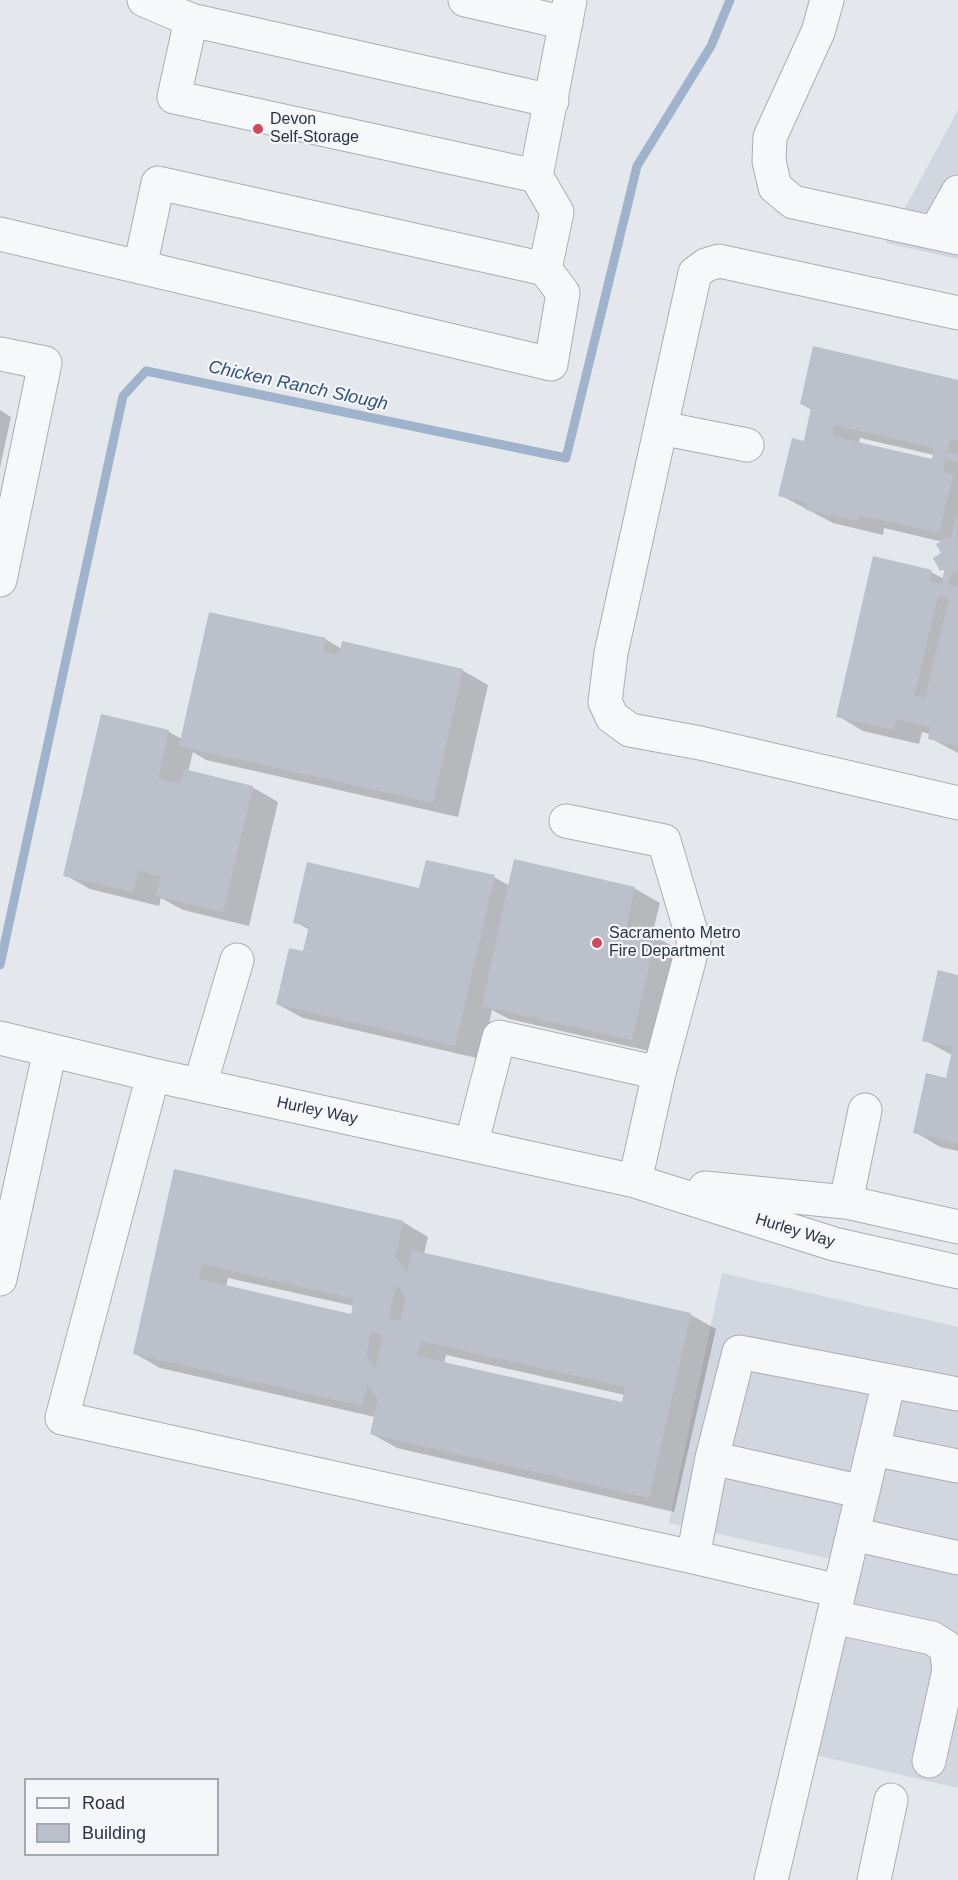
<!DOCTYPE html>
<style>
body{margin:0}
#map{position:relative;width:958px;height:1880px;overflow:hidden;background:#e4e7ec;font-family:Helvetica,sans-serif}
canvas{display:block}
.legend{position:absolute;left:24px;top:1778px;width:195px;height:78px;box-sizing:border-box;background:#f4f6f9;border:2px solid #a4a8b1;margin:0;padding:8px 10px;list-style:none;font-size:18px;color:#2b3445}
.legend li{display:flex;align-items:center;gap:12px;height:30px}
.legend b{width:30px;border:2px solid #a4a8b1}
</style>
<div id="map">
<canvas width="958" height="1880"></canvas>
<ul class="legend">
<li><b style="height:8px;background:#f7f8fa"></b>Road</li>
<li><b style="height:16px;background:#bbc0ca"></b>Building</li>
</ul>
</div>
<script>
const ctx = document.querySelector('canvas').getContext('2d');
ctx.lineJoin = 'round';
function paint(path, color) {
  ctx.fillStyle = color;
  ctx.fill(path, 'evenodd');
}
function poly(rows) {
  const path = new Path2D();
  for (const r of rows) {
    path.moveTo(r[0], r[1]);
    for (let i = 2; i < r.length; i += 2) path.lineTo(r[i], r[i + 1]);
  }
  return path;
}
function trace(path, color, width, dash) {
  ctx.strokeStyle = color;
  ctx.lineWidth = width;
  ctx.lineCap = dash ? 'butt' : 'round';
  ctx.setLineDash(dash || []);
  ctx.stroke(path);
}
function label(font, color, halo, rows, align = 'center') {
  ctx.font = font + ' Helvetica,sans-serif';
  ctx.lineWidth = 4.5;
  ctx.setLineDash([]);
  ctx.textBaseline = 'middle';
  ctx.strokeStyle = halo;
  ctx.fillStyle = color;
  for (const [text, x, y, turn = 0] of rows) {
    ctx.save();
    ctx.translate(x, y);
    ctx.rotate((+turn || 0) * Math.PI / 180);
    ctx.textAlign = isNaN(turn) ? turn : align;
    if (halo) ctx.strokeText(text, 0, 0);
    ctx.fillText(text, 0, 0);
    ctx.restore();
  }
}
paint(poly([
 [958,110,958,259,886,243],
 [722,1273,958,1327,958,1788,815,1755,858,1565,669,1523]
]), '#d2d6de');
paint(poly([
 [958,381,958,753,930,738,930,734,922,732,919,744,863,731,838,716,931,572,944,579,946,572,942,569,943,542,884,528,883,535,833,523,780,495,805,442,812,410,801,404],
 [860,438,934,455,933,460,859,443],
 [0,410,11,417,0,468],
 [325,639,342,649,462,670,488,685,458,817,206,760,193,752,188,772,252,787,278,802,249,926,183,910,161,898,159,906,90,889,65,875,102,716,169,732,182,739],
 [494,877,510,886,634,888,660,903,652,935,681,951,658,1053,509,1019,492,1010,481,1059,303,1018,277,1004,304,953,310,930,295,922,420,890],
 [958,976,958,1151,940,1147,915,1132,947,1080,952,1055,924,1040],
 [176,1171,403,1222,428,1237,424,1254,691,1315,716,1329,674,1512,397,1448,372,1434,375,1417,160,1368,134,1353],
 [228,1278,354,1306,352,1316,226,1287],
 [446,1355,625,1395,623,1404,444,1364]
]), '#0003');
trace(poly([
 [0,965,123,396,146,371,566,458,637,166,711,46,730,0]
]), '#9fb4cc', 9);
paint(poly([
 [813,346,958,380,958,441,950,439,947,452,958,454,958,462,945,459,943,472,953,475,939,533,859,515,857,521,806,510,807,503,778,496,792,438,804,441,811,407,800,404],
 [834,425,934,448,932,459,832,436],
 [957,514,958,572,954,574,952,571,948,585,958,587,958,746,928,739,930,727,896,719,894,730,836,717,873,556,932,570,929,581,941,584,945,568,940,571,933,558,941,553,936,544,949,536,951,540],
 [938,596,949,599,925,698,914,696],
 [209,612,326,638,323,651,339,655,342,641,463,669,433,803,179,746],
 [101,714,169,730,158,779,180,784,184,769,253,786,223,912,156,896,160,876,139,871,133,892,63,876],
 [514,859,635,887,626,928,656,935,632,1040,482,1006],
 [426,860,495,875,455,1046,276,1004,289,948,303,951,309,926,293,923,307,862,419,888],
 [938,970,958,975,958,1143,913,1133,926,1073,946,1078,953,1047,922,1041],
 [174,1169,404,1221,395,1257,407,1273,412,1250,691,1313,649,1498,370,1434,378,1399,367,1384,362,1406,133,1354],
 [202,1264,354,1299,351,1314,199,1279],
 [397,1284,406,1298,400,1321,388,1318],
 [371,1332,383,1335,375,1369,366,1355],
 [421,1341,625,1387,622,1402,417,1356]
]), '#bbc0ca');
const minor = poly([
 [144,0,191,20,552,101],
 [465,0,566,23],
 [827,0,818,32,770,137,769,161,775,187,793,202,958,238],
 [191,20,174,97,536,176],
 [935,233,958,192],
 [0,234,551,364,563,293,545,269,557,212,536,176,570,0],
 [140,267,158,183,545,269],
 [958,313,719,261,706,265,695,273,611,653,605,702,612,717,630,730,700,743,958,803],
 [0,354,45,363,0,580],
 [661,428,747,445],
 [0,1038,153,1075,635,1181,834,1244,958,1272],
 [153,1075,62,1418,693,1557],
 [200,1085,237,960],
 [471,1145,499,1037,659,1073,694,942,664,841,566,821],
 [635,1181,659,1073],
 [705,1188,846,1202,958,1227],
 [846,1202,865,1110],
 [0,1279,50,1050],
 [873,1449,958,1466],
 [712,1458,693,1557,839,1591],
 [863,1492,712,1458,739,1352,958,1394],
 [853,1534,958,1558],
 [833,1617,932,1638,946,1647,949,1670,929,1761],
 [771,1880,889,1381],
 [874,1880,891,1800]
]);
trace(minor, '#a9aeb7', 35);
trace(minor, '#f7f8fa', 33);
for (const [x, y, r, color] of [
 [258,129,6,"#d1495b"],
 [597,943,6,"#d1495b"]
]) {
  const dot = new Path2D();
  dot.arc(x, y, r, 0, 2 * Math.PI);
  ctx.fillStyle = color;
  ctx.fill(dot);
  trace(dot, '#f4f6f9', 2);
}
label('16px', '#2b3445', '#f4f6f9', [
 ["Devon",270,120],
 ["Self-Storage",270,138],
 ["Sacramento Metro",609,934],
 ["Fire Department",609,952]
], 'left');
label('16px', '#2b3445', '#f4f6f9', [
 ["Hurley Way",317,1111,12],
 ["Hurley Way",795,1231,17]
]);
label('italic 18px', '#34527a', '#f4f6f9', [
 ["Chicken Ranch Slough",298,386,12]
]);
</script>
